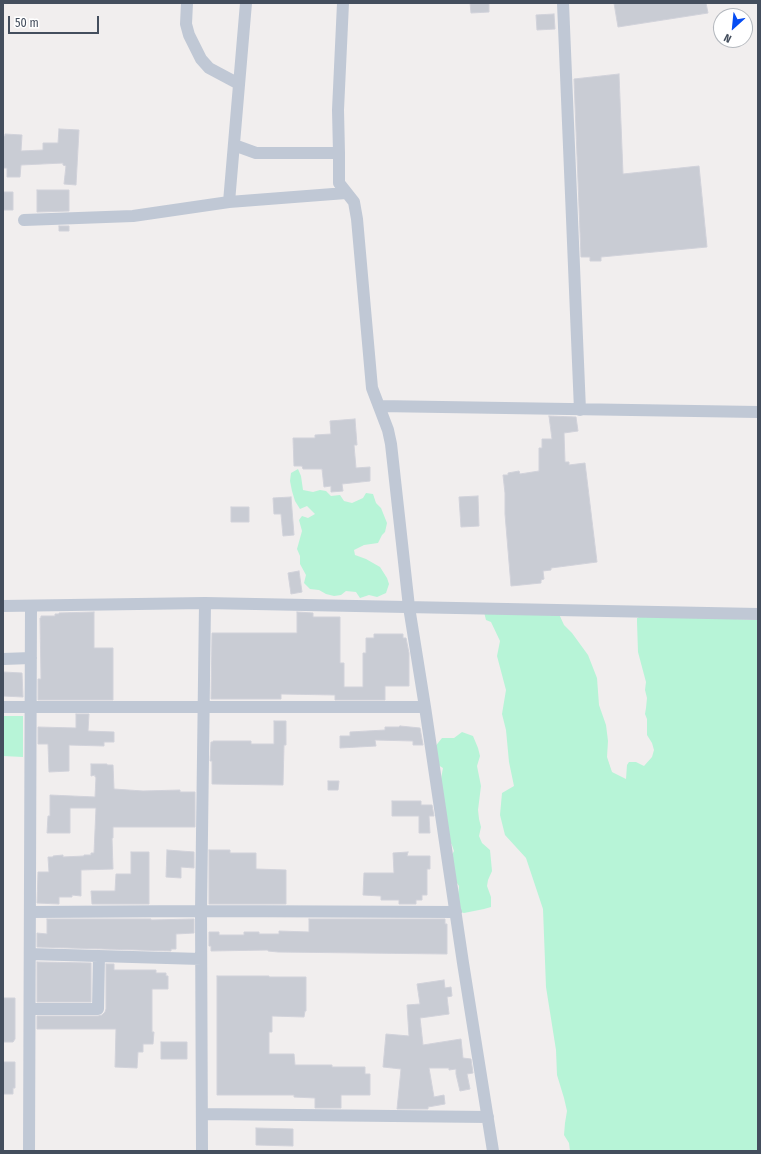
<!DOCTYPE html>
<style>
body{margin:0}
#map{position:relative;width:761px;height:1154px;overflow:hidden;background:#f1eeee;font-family:"Fira Sans Condensed",sans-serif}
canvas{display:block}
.frame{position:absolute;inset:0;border:4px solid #444e5d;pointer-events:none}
.north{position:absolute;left:713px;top:8px;width:40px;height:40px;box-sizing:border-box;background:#fff;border:1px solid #b4b8be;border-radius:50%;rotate:207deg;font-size:11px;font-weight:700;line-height:16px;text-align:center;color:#444e5d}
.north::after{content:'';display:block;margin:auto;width:14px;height:18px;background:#054cf3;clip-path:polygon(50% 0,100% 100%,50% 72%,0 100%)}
.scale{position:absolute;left:8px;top:16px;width:91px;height:18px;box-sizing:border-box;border:2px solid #444e5d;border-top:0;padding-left:5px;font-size:12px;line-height:14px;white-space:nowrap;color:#444e5d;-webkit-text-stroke:3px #fff;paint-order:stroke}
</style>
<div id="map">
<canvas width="761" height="1154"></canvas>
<div class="frame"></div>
<div class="north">N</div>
<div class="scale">50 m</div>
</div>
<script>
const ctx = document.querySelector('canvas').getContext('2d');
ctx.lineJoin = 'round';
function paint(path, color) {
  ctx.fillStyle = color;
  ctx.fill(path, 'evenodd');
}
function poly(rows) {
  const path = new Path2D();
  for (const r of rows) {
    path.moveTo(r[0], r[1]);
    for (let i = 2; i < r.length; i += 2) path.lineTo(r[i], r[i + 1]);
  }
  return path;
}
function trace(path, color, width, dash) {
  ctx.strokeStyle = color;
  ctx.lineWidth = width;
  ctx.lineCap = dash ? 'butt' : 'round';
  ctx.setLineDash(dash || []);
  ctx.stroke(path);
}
paint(poly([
 [298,469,301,476,303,490,313,492,320,490,326,491,331,496,340,495,344,501,352,503,363,498,366,493,373,494,376,503,381,508,387,523,385,532,382,535,378,543,364,545,354,550,355,555,366,559,380,567,387,578,389,584,386,593,377,597,369,595,360,598,356,592,346,591,341,595,334,596,326,594,319,590,310,589,304,583,306,575,300,564,300,556,297,549,302,531,299,520,302,516,308,518,315,514,307,506,300,509,295,501,292,491,290,481,291,473],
 [484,612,559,614,564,625,572,633,588,655,597,678,599,705,606,725,608,741,607,757,612,772,626,779,627,765,629,762,636,762,644,766,652,757,654,750,652,743,647,735,647,719,645,714,646,708,647,698,645,690,646,682,638,652,637,622,637,618,644,615,758,620,758,1151,570,1151,569,1143,564,1135,565,1123,567,1111,564,1098,557,1075,556,1050,546,987,543,909,526,858,505,835,500,815,502,793,514,786,509,762,506,730,502,714,506,690,497,656,500,641,491,622,486,620],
 [3,716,23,716,23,757,3,756],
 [462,732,473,736,478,748,480,756,477,766,481,786,478,810,479,819,481,827,479,836,482,843,490,850,492,871,488,880,487,886,491,897,491,907,484,909,464,913,460,912,458,896,459,886,455,880,450,859,454,851,452,845,448,838,444,818,446,810,443,804,440,784,443,768,438,765,434,748,442,738,454,738]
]), '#b7f4d7');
const building = poly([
 [470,3,489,3,489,12,471,13,470,3],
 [614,3,706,3,708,13,618,27,614,3],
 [554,14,555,29,537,30,536,15,554,14],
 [619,74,623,174,699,166,707,247,601,257,601,261,590,261,590,257,581,257,574,79,619,74],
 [59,129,79,130,76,185,64,184,66,166,63,165,63,163,21,165,20,177,7,177,7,168,3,168,3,136,5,136,5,134,22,135,21,151,43,150,43,143,58,143,59,129],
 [37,190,69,190,69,211,37,212,37,190],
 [3,192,13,192,13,210,3,210,3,192],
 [59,226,69,226,69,231,59,231,59,226],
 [549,416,576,417,578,431,564,433,565,462,569,462,569,465,585,463,597,562,551,568,551,570,543,571,544,579,541,580,541,583,511,586,505,514,505,493,503,475,508,475,508,473,519,471,520,474,539,471,539,448,542,448,542,439,552,439,549,416],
 [355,419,357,445,354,445,356,468,370,467,370,481,342,484,343,491,331,492,331,486,324,487,322,469,303,469,302,466,294,466,293,438,315,438,315,435,331,434,330,421,355,419],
 [478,496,479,526,461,527,459,497,478,496],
 [291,497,294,535,283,536,281,514,274,514,273,498,291,497],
 [231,507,249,507,249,522,231,522,231,507],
 [299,571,302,592,291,594,288,573,299,571],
 [94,612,94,648,113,648,113,700,38,700,38,679,41,679,40,618,41,618,41,616,55,616,55,614,59,614,59,613,94,612],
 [297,612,313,613,313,617,340,617,340,663,344,663,344,687,363,687,363,653,366,653,366,638,374,638,374,634,403,634,403,638,406,638,409,653,409,686,385,686,385,700,335,700,335,695,281,694,281,699,211,699,212,633,297,633,297,612],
 [3,672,22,673,23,697,3,696,3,672],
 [76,714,89,714,88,731,114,732,114,742,104,742,104,746,69,745,69,771,49,772,48,744,38,744,38,727,76,728,76,714],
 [274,721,286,721,286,745,284,745,283,785,212,784,212,761,210,761,211,742,213,742,213,741,251,741,251,744,274,744,274,721],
 [400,726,420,728,423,745,413,745,413,741,375,740,376,746,340,748,340,736,350,736,350,732,385,730,385,727,399,727,400,726],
 [91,764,107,764,107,765,113,765,114,789,143,791,180,790,180,792,195,792,195,827,113,827,113,838,112,838,113,869,81,870,81,896,72,895,72,897,59,897,59,904,37,903,38,872,49,872,48,857,53,857,53,856,63,855,63,857,84,856,84,855,91,855,91,853,94,853,96,808,70,808,70,833,47,833,48,816,50,816,50,795,95,797,96,777,95,777,95,775,91,776,91,764],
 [328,781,339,781,338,790,328,790,328,781],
 [392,801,421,801,421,805,432,805,434,816,429,816,430,833,419,833,419,816,392,816,392,801],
 [167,850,194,852,194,868,181,867,181,878,166,877,167,850],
 [209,850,230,850,230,853,256,853,256,869,286,870,286,904,209,904,209,850],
 [131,852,149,852,149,904,92,904,91,891,115,891,116,874,131,874,131,852],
 [408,852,407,856,430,856,430,869,427,869,427,895,422,895,422,900,416,900,416,904,399,904,399,900,381,900,381,896,363,895,364,873,394,873,393,853,408,852],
 [47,919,151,919,151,920,194,919,194,933,176,934,176,949,171,949,171,951,37,947,37,933,47,934,47,919],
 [309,919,445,919,445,924,447,924,447,954,278,952,268,951,268,950,211,951,211,946,209,946,209,932,219,932,219,935,244,935,244,932,259,932,259,934,279,934,279,931,309,932,309,919],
 [37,962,91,963,91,1002,37,1002,37,962],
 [106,964,114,964,114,970,156,970,156,973,166,973,166,976,168,976,168,989,152,989,152,1032,154,1032,153,1044,143,1044,143,1052,138,1052,137,1068,115,1067,116,1029,37,1029,37,1016,98,1016,102,1015,105,1012,106,1009,106,964],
 [217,976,269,976,269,977,306,977,306,1011,305,1011,304,1017,272,1016,272,1032,269,1032,269,1054,294,1054,295,1065,332,1065,332,1067,365,1067,365,1074,370,1074,370,1095,341,1095,341,1108,315,1108,315,1098,294,1097,294,1095,217,1095,217,976],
 [444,980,445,988,451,987,452,996,447,997,449,1014,420,1018,423,1045,461,1039,463,1058,471,1059,473,1073,467,1074,470,1089,460,1091,456,1074,456,1069,449,1070,449,1068,429,1068,434,1097,444,1095,445,1104,428,1107,428,1109,397,1109,401,1069,383,1067,386,1034,409,1036,407,1005,420,1004,417,984,444,980],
 [3,998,15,998,15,1039,13,1042,3,1042,3,998],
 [161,1042,187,1042,187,1059,161,1059,161,1042],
 [3,1062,15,1062,15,1088,13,1088,13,1094,3,1094,3,1062],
 [256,1128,293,1129,293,1146,256,1145,256,1128]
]);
paint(building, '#c9ccd4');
trace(building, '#d1d2da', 1);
trace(poly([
 [187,3,186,24,189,35,201,59,209,68,239,84],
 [343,3,338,110,339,153,339,183,354,202,357,219,372,388,388,430,391,444,409,607,425,707,463,963,493,1151],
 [563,3,580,410],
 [234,145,256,153,339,153],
 [229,202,246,3],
 [24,220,133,216,229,202,346,193],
 [379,406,758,412],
 [3,606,205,603,758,614],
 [3,659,31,658],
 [3,707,425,707],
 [30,912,201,911,456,912],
 [30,954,201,959],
 [30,1009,98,1009,99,956],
 [203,1114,488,1117],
 [29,1151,31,606],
 [202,1151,201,911,205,603]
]), '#c0c8d5', 12);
</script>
